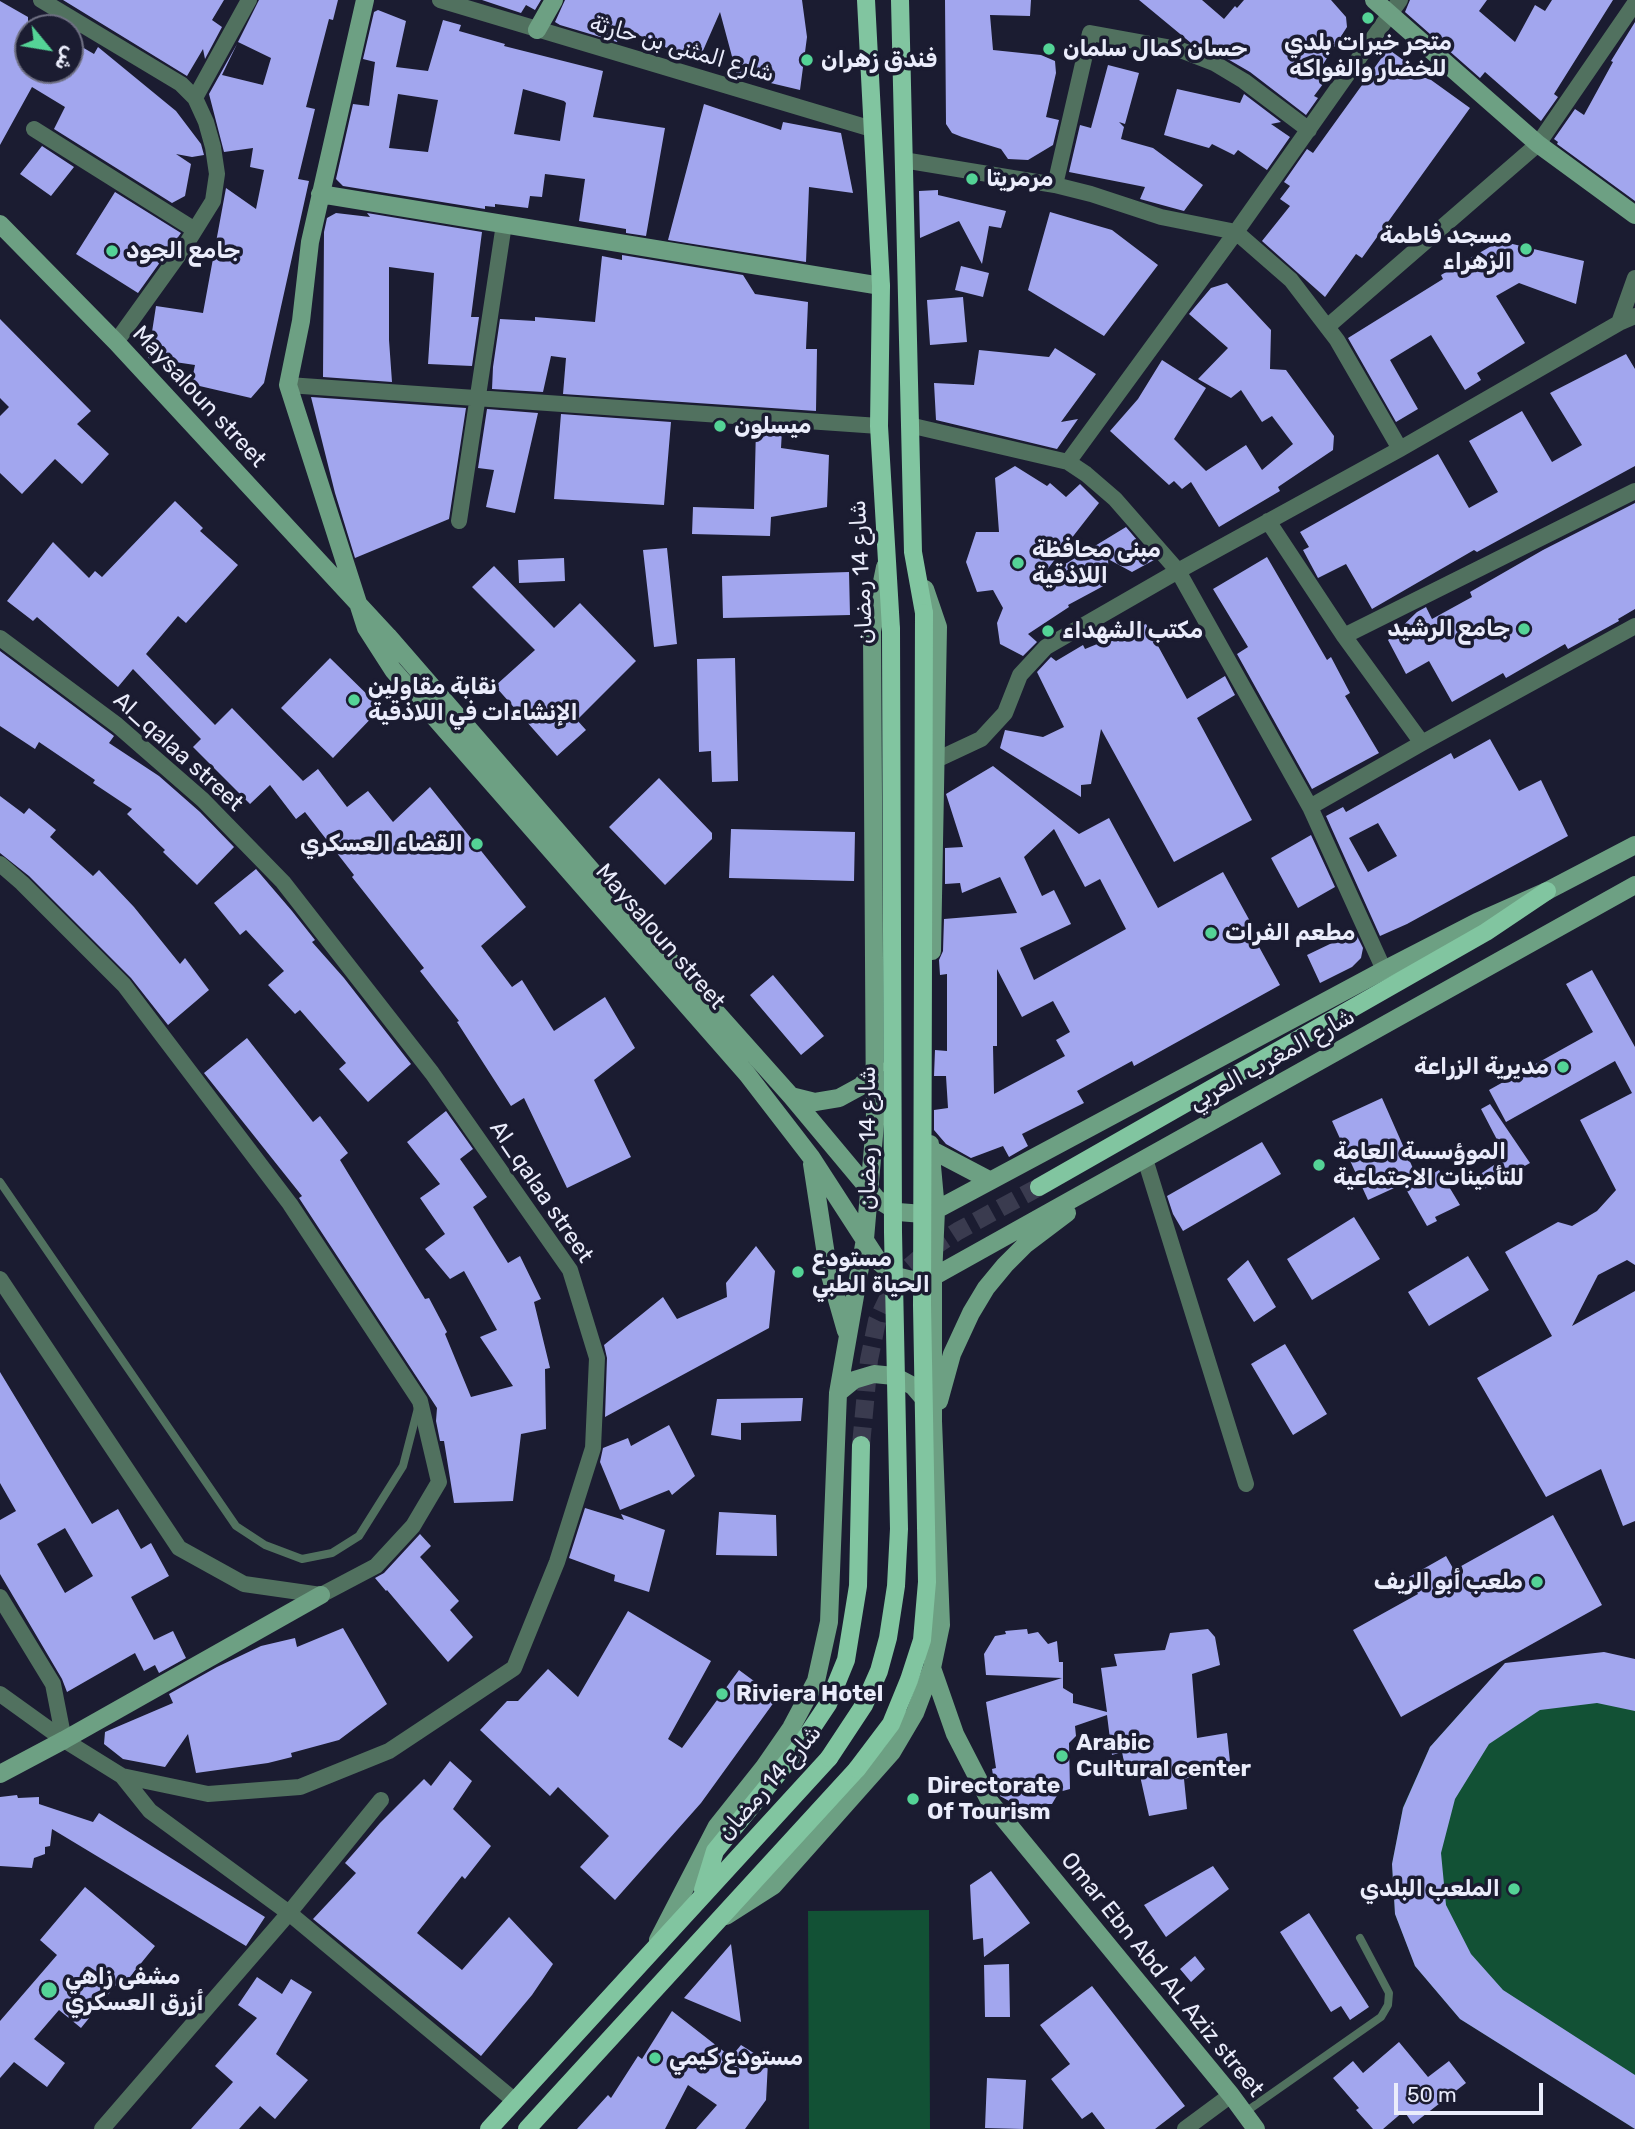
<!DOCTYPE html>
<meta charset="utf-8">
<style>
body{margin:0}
#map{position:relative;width:1635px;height:2129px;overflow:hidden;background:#1b1c31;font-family:Rubik,Cairo,sans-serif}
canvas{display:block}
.north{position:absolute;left:14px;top:14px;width:70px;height:70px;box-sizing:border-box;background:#1b1c31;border:2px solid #6e6f82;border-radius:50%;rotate:120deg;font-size:19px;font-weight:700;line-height:28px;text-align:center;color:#eaecfb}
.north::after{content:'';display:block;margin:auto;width:24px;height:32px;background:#54d396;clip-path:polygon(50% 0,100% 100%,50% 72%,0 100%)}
.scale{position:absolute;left:1394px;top:2083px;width:149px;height:32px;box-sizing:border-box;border:4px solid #eaecfb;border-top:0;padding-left:9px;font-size:21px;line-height:24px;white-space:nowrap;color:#eaecfb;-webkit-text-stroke:5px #1b1c31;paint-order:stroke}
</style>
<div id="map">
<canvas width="1635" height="2129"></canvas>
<div class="north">ش</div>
<div class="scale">50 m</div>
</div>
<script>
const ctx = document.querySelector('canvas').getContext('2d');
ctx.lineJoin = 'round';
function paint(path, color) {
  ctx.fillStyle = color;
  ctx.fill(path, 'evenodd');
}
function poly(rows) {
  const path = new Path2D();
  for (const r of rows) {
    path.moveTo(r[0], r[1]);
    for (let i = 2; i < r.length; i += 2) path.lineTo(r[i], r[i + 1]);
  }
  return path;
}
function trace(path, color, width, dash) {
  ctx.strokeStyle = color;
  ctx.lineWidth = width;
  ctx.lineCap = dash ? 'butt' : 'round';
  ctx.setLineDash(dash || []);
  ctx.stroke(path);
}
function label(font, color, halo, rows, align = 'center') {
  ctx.font = font + ' Rubik,Cairo,sans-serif';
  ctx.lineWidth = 7;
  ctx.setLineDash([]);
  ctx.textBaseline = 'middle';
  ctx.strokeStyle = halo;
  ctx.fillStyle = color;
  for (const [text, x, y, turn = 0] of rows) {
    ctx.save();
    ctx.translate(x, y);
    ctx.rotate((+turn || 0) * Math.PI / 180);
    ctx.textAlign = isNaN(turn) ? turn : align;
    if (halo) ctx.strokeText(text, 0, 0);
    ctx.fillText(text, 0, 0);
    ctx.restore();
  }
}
paint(poly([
 [1543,1659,1635,1659,1635,2129,1460,2019,1415,1966,1395,1914,1392,1864,1403,1807,1430,1747,1478,1693],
 [929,1910,930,2129,809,2129,808,1911]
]), '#125135');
paint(poly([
 [63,0,224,0,212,20,222,27,205,59,203,49,187,76],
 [259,0,338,0,333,20,329,19,306,107,315,109,298,179,309,181,264,383,251,398,191,384,195,365,148,358,156,306,203,313,226,188,256,209,264,170,250,167,253,148,224,152,209,94,237,44,222,75,263,85,271,58,238,42],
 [482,0,541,0,535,10,526,5,521,13],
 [565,0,802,0,807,37,800,90,737,75,720,12,698,62,621,27,617,42,560,25,555,22],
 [945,0,1031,0,1030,16,990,15,993,50,1041,55,1055,61,1056,73,1046,117,1059,120,1053,145,1028,160,1008,159,1001,149,962,137,952,133,946,124],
 [1139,0,1202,0,1224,19,1235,6,1237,8,1244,0,1331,0,1346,17,1347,27,1320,69,1329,76,1314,96,1318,98,1306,115,1250,72,1219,54,1191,43],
 [1410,0,1487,0,1479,11,1515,42,1535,5,1545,11,1552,0,1613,0,1554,94,1558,97,1541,121,1485,72,1480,78,1405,12],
 [0,1,28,17,28,70,70,70,70,40,94,54,98,47,176,111,201,144,204,155,192,157,176,154,191,164,185,196,172,203,54,129,65,107,32,87,0,145],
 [378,10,406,21,396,67,428,71,443,20,461,25,459,31,505,44,504,46,603,71,593,117,665,128,646,236,626,233,626,229,579,221,585,179,545,174,542,197,530,196,528,208,495,204,495,207,485,206,485,209,343,186,336,179,353,104,369,106,375,62,363,59,374,12],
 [523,89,564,101,566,103,560,141,514,134],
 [398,94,438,100,428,152,389,148],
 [1635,22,1635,201,1557,144,1558,142,1554,139,1575,109,1584,115,1613,62,1611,61],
 [1388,49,1470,108,1362,258,1356,254,1325,297,1262,241,1290,206,1280,199,1290,186,1284,182,1307,149,1313,153],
 [1108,65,1139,73,1125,124,1119,122,1124,127,1121,139,1153,148,1203,185,1184,211,1140,199,1145,187,1069,172,1080,125,1091,128],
 [1177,89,1240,103,1244,94,1281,122,1271,124,1290,137,1267,170,1238,150,1234,155,1212,144,1209,148,1164,135],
 [704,104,781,130,783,122,841,133,853,193,809,187,806,262,668,240],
 [42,146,74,167,51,196,20,174],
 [938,190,938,195,1006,211,1001,228,989,226,982,264,959,221,920,238,919,191],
 [115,192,181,233,138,293,76,254],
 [1050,212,1112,230,1158,265,1104,336,1028,290],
 [336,213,370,217,367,213,482,232,471,317,479,317,472,366,428,364,434,273,389,267,389,340,392,382,323,377,324,232,327,218],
 [1500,241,1584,261,1576,304,1519,283,1496,296,1525,343,1477,373,1481,380,1465,390,1431,335,1390,360,1418,409,1396,422,1348,338,1443,279,1441,275],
 [622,255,743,275,755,294,808,302,806,349,817,349,816,411,563,394,566,358,551,356,543,392,492,389,493,367,500,319,535,321,535,317,595,322,602,256,622,260],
 [961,266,989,273,983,297,955,290],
 [1227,283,1271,330,1270,369,1286,370,1334,436,1333,450,1278,487,1280,491,1219,527,1191,482,1182,489,1174,481,1169,485,1110,431,1138,399,1162,360,1206,388,1174,439,1206,471,1246,445,1262,470,1293,444,1272,416,1262,422,1241,390,1231,398,1198,379,1228,348,1189,314,1211,288],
 [963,297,967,342,930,345,927,300],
 [0,319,91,411,77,424,109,454,82,484,55,459,22,494,0,473,0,416,9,407,0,398],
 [1055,348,1096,374,1061,422,1078,419,1057,449,936,420,934,383,974,385,979,350,1049,357],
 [1626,354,1635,369,1635,466,1477,552,1474,550,1372,609,1346,564,1318,578,1303,550,1309,547,1300,532,1438,454,1469,508,1498,492,1469,441,1522,411,1552,462,1582,445,1550,393],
 [311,397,466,408,449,519,355,558,335,493],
 [487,409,538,413,515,513,486,507,494,470,478,468],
 [561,414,671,422,664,505,554,499],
 [756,428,782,430,781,448,829,455,827,507,771,517,770,536,692,534,693,507,754,509],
 [1015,466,1047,486,1050,483,1066,497,1080,484,1099,503,1039,580,1126,527,1154,560,1132,572,1108,559,1109,583,1068,605,1069,607,1028,634,1037,642,1023,656,1000,644,997,623,1003,608,993,590,977,592,966,562,976,532,999,532,995,478],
 [175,501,203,528,200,531,238,565,186,623,178,616,146,654,215,725,232,708,303,781,318,769,347,807,368,791,393,822,430,787,526,907,481,946,512,987,522,980,554,1031,605,997,635,1048,594,1080,631,1157,567,1188,524,1098,511,1106,457,1022,459,1021,420,971,424,968,352,877,354,875,305,812,296,819,270,785,250,804,193,747,201,739,133,669,118,687,37,617,33,621,7,601,53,542,89,578,95,571,102,577],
 [1635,503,1635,609,1618,619,1619,621,1568,649,1565,644,1506,678,1503,673,1452,702,1429,661,1406,674,1388,640,1417,612,1426,607,1432,619,1472,597,1470,592,1543,550],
 [667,548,677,644,654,647,643,550],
 [1267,557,1327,660,1331,657,1350,693,1345,696,1379,753,1312,789,1237,654,1248,647,1213,589],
 [564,558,565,581,519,583,518,560],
 [494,566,554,628,580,603,636,661,577,720,586,730,557,756,495,686,535,650,472,587],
 [849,572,850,615,723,618,722,576],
 [1146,624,1187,699,1225,676,1235,695,1197,718,1252,820,1174,862,1101,729,1091,784,1081,785,1081,797,1000,748,1005,730,1043,737,1064,727,1037,672,1051,657,1056,661,1083,645,1085,649],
 [0,651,110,733,114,736,109,743,159,776,200,812,234,847,197,885,163,852,165,850,127,814,132,809,93,783,95,780,39,742,35,749,0,726],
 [330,658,381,708,333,758,281,708],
 [735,658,738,781,712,782,711,751,699,752,697,659],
 [1490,739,1519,791,1541,780,1568,836,1407,924,1380,936,1326,816,1343,807,1346,812,1451,753,1454,759],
 [1378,823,1397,856,1368,872,1349,838],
 [993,766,1079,834,1109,818,1158,908,1223,872,1251,923,1247,925,1280,985,1134,1066,1132,1061,1077,1091,1084,1103,1022,1134,1028,1146,1009,1157,1003,1146,971,1158,946,1144,934,1130,934,1110,948,1108,946,1076,934,1076,935,1050,947,1051,947,974,940,975,939,960,943,951,944,919,1017,913,1000,877,962,893,960,883,945,884,945,848,963,847,946,794],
 [1054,829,1085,887,1100,879,1126,929,1034,980,1020,948,1071,924,1054,890,1042,896,1024,857],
 [997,969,1022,1017,1053,1001,1070,1032,1056,1040,1065,1056,994,1094,993,1046,997,1046],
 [659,778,712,833,712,839,665,885,609,827],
 [0,796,24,814,29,808,56,830,50,837,93,876,99,870,134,907,180,964,185,958,209,990,168,1025,131,978,29,876,0,853],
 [731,829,855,832,854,881,729,878],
 [1311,835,1335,887,1298,908,1271,858],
 [256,869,292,911,315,940,312,942,344,978,411,1064,368,1102,339,1069,346,1063,300,1010,295,1014,268,985,284,971,246,930,240,935,214,903],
 [1355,932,1363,948,1361,958,1352,967,1320,983,1307,955],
 [1592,970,1635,1047,1635,1265,1627,1260,1598,1275,1572,1326,1635,1291,1635,1521,1623,1526,1601,1469,1546,1497,1477,1378,1552,1336,1505,1252,1558,1222,1572,1226,1597,1211,1616,1190,1580,1120,1632,1093,1615,1061,1506,1122,1489,1090,1593,1032,1566,984],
 [773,975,824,1036,801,1055,750,995],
 [247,1038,313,1122,320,1116,348,1153,340,1160,425,1299,429,1298,447,1332,445,1334,471,1397,513,1386,480,1337,497,1330,464,1271,450,1279,425,1249,445,1234,420,1198,440,1184,407,1142,446,1111,473,1149,460,1159,487,1197,473,1207,508,1263,520,1256,541,1299,534,1302,550,1368,545,1369,546,1429,521,1434,513,1501,454,1503,444,1441,440,1441,436,1421,437,1408,299,1198,302,1196,204,1073],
 [1382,1098,1419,1182,1439,1170,1460,1205,1435,1217,1437,1221,1427,1226,1403,1184,1368,1200,1332,1121],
 [1490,1104,1530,1163,1484,1189,1476,1177,1506,1157,1481,1109],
 [1262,1142,1281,1174,1183,1231,1173,1214,1167,1196],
 [1354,1217,1380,1259,1312,1300,1287,1259],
 [756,1246,775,1271,769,1328,605,1417,607,1358,604,1345,663,1297,677,1319,727,1297,726,1283],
 [1468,1256,1489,1290,1429,1326,1408,1292],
 [1248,1260,1276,1307,1254,1322,1227,1279],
 [1285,1344,1327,1414,1293,1435,1251,1364],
 [0,1372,92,1524,118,1509,141,1549,151,1543,169,1576,131,1597,154,1640,173,1631,186,1658,159,1673,155,1665,144,1671,135,1653,67,1692,62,1679,0,1574,0,1520,16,1511,0,1483],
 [65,1528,93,1576,65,1593,37,1544],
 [803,1398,801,1421,741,1423,741,1440,711,1435,717,1399],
 [669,1425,695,1476,672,1495,669,1490,620,1510,600,1462,603,1448,628,1438,631,1446],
 [585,1508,624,1520,621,1514,665,1530,649,1592,614,1581,615,1575,569,1558],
 [719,1512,776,1515,777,1556,716,1555],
 [1553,1515,1602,1605,1401,1717,1353,1630,1418,1594,1409,1577,1446,1556,1454,1570],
 [420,1534,431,1546,420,1557,459,1601,450,1610,473,1637,448,1662,387,1590,386,1591,375,1578,384,1573],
 [628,1611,711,1661,668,1739,682,1748,739,1670,777,1698,701,1803,615,1900,580,1867,609,1836,558,1787,550,1796,480,1730,507,1701,518,1701,548,1669,578,1697],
 [343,1628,387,1704,339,1740,291,1753,292,1757,268,1763,196,1773,188,1734,165,1767,123,1759,104,1744,105,1732,173,1703,169,1694,217,1667,261,1646,295,1638,297,1647],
 [1027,1629,1028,1634,1038,1632,1048,1644,1057,1641,1059,1662,1063,1662,1063,1688,1073,1694,1073,1703,1107,1712,1101,1668,1117,1666,1114,1654,1165,1650,1170,1633,1208,1629,1215,1637,1220,1665,1192,1674,1197,1738,1227,1733,1230,1762,1223,1769,1184,1779,1187,1809,1149,1816,1138,1767,1125,1767,1122,1752,1112,1755,1107,1715,1075,1726,1076,1736,1069,1743,1070,1789,1059,1792,1052,1804,1043,1804,1043,1807,1020,1811,1020,1805,1011,1807,1009,1801,1000,1796,999,1788,995,1787,992,1769,996,1768,986,1702,1062,1678,986,1675,984,1654,995,1636,1006,1634,1005,1631],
 [1604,1652,1635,1659,1635,1711,1597,1703,1540,1710,1489,1744,1455,1799,1441,1853,1446,1905,1471,1954,1503,1990,1635,2075,1635,2129,1460,2019,1415,1966,1395,1914,1392,1864,1403,1808,1430,1747,1505,1663],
 [450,1761,472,1781,453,1809,491,1846,465,1879,462,1876,417,1933,462,1970,509,1917,553,1964,532,1995,481,2056,313,1919,356,1873,345,1863,380,1823,424,1779,431,1786],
 [17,1795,18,1798,39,1797,39,1804,93,1822,99,1813,265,1917,246,1946,52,1829,50,1846,45,1847,45,1854,34,1858,32,1868,0,1866,0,1797],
 [1213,1866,1229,1889,1166,1937,1144,1905],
 [991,1871,1030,1923,984,1957,983,1938,973,1940,970,1885],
 [85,1887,155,1946,125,1983,120,1980,81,2028,59,2010,34,2039,65,2063,47,2087,14,2062,0,2078,0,2021,57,1955,40,1940],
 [1309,1913,1369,2007,1350,2020,1341,2006,1331,2012,1280,1932],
 [731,1944,741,2022,684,1998],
 [1195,1956,1205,1969,1191,1982,1180,1969],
 [1009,1964,1010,2017,985,2017,984,1965],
 [257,1977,282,1994,291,1979,312,1992,276,2054,308,2080,275,2119,260,2106,239,2129,191,2129,233,2082,215,2066,257,2018,238,2005],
 [1092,1986,1185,2106,1155,2129,1105,2129,1092,2112,1082,2119,1051,2079,1070,2064,1040,2025],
 [672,2011,731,2057,741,2045,768,2062,766,2100,745,2129,696,2129,717,2105,688,2085,665,2129,577,2129,608,2095,611,2098,638,2056,642,2059],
 [1399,2042,1428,2077,1449,2061,1466,2083,1413,2124,1404,2111,1383,2129,1373,2129,1356,2110,1359,2108,1333,2078,1353,2061,1363,2073],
 [987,2078,1026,2080,1023,2129,985,2128]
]), '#a2a6ee');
trace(poly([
 [861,1445,869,1360,877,1321,891,1292,908,1268,929,1250,958,1231,1039,1187]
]), '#3a3b4f', 18, [18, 9]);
trace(poly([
 [0,1182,236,1526,265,1545,302,1559,332,1553,359,1536,403,1466,418,1408],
 [1244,2113,1381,2017,1388,2005,1389,1993,1360,1938]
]), '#51715f', 8);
trace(poly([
 [41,0,181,84,195,98,206,122,213,147,217,174,213,201,185,246,116,342],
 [440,0,872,129],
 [195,98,249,0],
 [34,129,195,230],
 [903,160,1055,185,1091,194,1161,217,1236,232,1291,280,1337,340,1400,449],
 [1055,185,1090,33,1178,49,1214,63,1244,81,1309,130],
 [1619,323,1635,278],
 [1327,327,1538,144,1635,3],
 [288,385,879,426],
 [909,425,1068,462],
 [459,521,504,224],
 [1268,521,1344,636,1422,743],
 [1344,636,1635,491],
 [0,638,117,725,203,800,283,882,432,1073,570,1270,597,1358,593,1448,557,1562,514,1668,389,1751,300,1787,208,1794,122,1776,64,1740,0,1694],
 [934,761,981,739,1005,713,1020,675,1046,647,1178,571,1400,449,1619,323,1635,316],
 [1310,807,1422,743,1635,626],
 [0,864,22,883,124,985,290,1204,420,1401,439,1482,413,1526,376,1566,321,1595,244,1584,179,1548,0,1279],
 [1384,970,1310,807,1178,571,1115,499,1086,474,1068,462,1236,232,1400,0],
 [1145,1159,1246,1484],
 [0,1597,53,1684,64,1740],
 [122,1776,150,1811,289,1913,515,2101],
 [102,2129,289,1913,381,1800],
 [1185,2129,1231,2095]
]), '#51715f', 16);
trace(poly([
 [365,0,310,242,301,321,288,385,366,628,393,670,747,1074,811,1157,879,1262,896,1276,912,1280,933,1277,1635,885],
 [1374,0,1538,144,1635,215],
 [537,30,554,0],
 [320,194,881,286],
 [0,224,116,342,388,636,658,947,791,1096,877,1199,898,1212,923,1214,936,1210,1384,970,1477,922,1547,891,1635,845],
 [925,589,938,627,932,951],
 [791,1096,815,1102,839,1098,861,1086,876,1067],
 [930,1149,989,1180],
 [812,1164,828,1268,846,1331],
 [838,1393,854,1380,874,1374,894,1376,913,1386,926,1401,928,1408],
 [939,1401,952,1354,971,1313,986,1288,1005,1265,1026,1244,1067,1213],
 [932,1668,955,1734,990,1802,1231,2095,1256,2129],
 [0,1774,64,1740,321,1595],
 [726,1916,773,1886,892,1752,915,1713,932,1668,941,1625,933,1421,933,1277,936,1210,930,1144],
 [658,1940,717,1826,764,1767,791,1728,816,1681,829,1622,838,1393,865,1239,875,1124,872,631,885,567]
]), '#6da083', 18);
trace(poly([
 [866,0,881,286,879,426,891,629],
 [900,0,913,552,924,613],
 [1039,1187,1486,932,1547,891],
 [703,1890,715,1851,798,1749,828,1704,846,1660,858,1586,861,1445],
 [489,2129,829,1758],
 [527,2129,857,1769]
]), '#81c5a0', 18);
trace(poly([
 [829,1758,864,1705,879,1671,888,1638,896,1586,899,1529,893,1232,891,629],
 [857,1769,891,1724,909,1680,922,1640,927,1582,922,1305,924,613]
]), '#81c5a0', 18);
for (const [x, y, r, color] of [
 [1368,18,7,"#54d396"],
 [1049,49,7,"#54d396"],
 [807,60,7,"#54d396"],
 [972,179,7,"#54d396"],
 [1526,249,7,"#54d396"],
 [112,251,7,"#54d396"],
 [720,426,7,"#54d396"],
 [1018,563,7,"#54d396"],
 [1524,629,7,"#54d396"],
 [1048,631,7,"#54d396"],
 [354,700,7,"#54d396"],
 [477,844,7,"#54d396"],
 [1211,933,7,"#54d396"],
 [1563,1067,7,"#54d396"],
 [1319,1165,7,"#54d396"],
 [798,1272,7,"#54d396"],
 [1537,1582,7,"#54d396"],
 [722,1694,7,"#54d396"],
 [1062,1756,7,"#54d396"],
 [913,1799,7,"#54d396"],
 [1514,1889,7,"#54d396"],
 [49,1990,9,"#54d396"],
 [655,2058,7,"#54d396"]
]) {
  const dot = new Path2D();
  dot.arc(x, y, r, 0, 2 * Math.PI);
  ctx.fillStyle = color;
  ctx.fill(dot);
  trace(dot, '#1b1c31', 2.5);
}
label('bold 23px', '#eaecfb', '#1b1c31', [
 ["متجر خيرات بلدي",1368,43,"center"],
 ["للخضار والفواكه",1368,69,"center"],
 ["حسان كمال سلمان",1063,49],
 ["فندق زهران",821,60],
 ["مرمريتا",986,179],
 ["مسجد فاطمة",1512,236,"right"],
 ["الزهراء",1512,262,"right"],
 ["جامع الجود",126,251],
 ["ميسلون",734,426],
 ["مبنى محافظة",1032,550],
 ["اللاذقية",1032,576],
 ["جامع الرشيد",1510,629,"right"],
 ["مكتب الشهداء",1062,631],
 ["نقابة مقاولين",368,687],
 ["الإنشاءات في اللاذقية",368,713],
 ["القضاء العسكري",463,844,"right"],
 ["مطعم الفرات",1225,933],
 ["مديرية الزراعة",1549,1067,"right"],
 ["الموؤسسة العامة",1333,1152],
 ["للتأمينات الاجتماعية",1333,1178],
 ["مستودع",812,1259],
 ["الحياة الطبي",812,1285],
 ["ملعب أبو الريف",1523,1582,"right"],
 ["Riviera Hotel",736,1694],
 ["Arabic",1076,1743],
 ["Cultural center",1076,1769],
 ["Directorate",927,1786],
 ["Of Tourism",927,1812],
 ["الملعب البلدي",1500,1889,"right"],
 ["مشفى زاهي",65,1977],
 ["أزرق العسكري",65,2003],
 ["مستودع كيمي",669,2058]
], 'left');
label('23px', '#eaecfb', '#1b1c31', [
 ["شارع المثنى بن حارثة",682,49,16],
 ["Maysaloun street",199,397,47],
 ["شارع 14 رمضان",862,572,-93],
 ["Al_qalaa street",178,752,42],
 ["Maysaloun street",660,937,49],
 ["شارع المغرب العربي",1272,1060,-29],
 ["شارع 14 رمضان",868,1138,-90],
 ["Al_qalaa street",541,1192,56],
 ["شارع 14 رمضان",770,1783,-49],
 ["Omar Ebn Abd AL Aziz street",1162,1975,51]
]);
</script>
